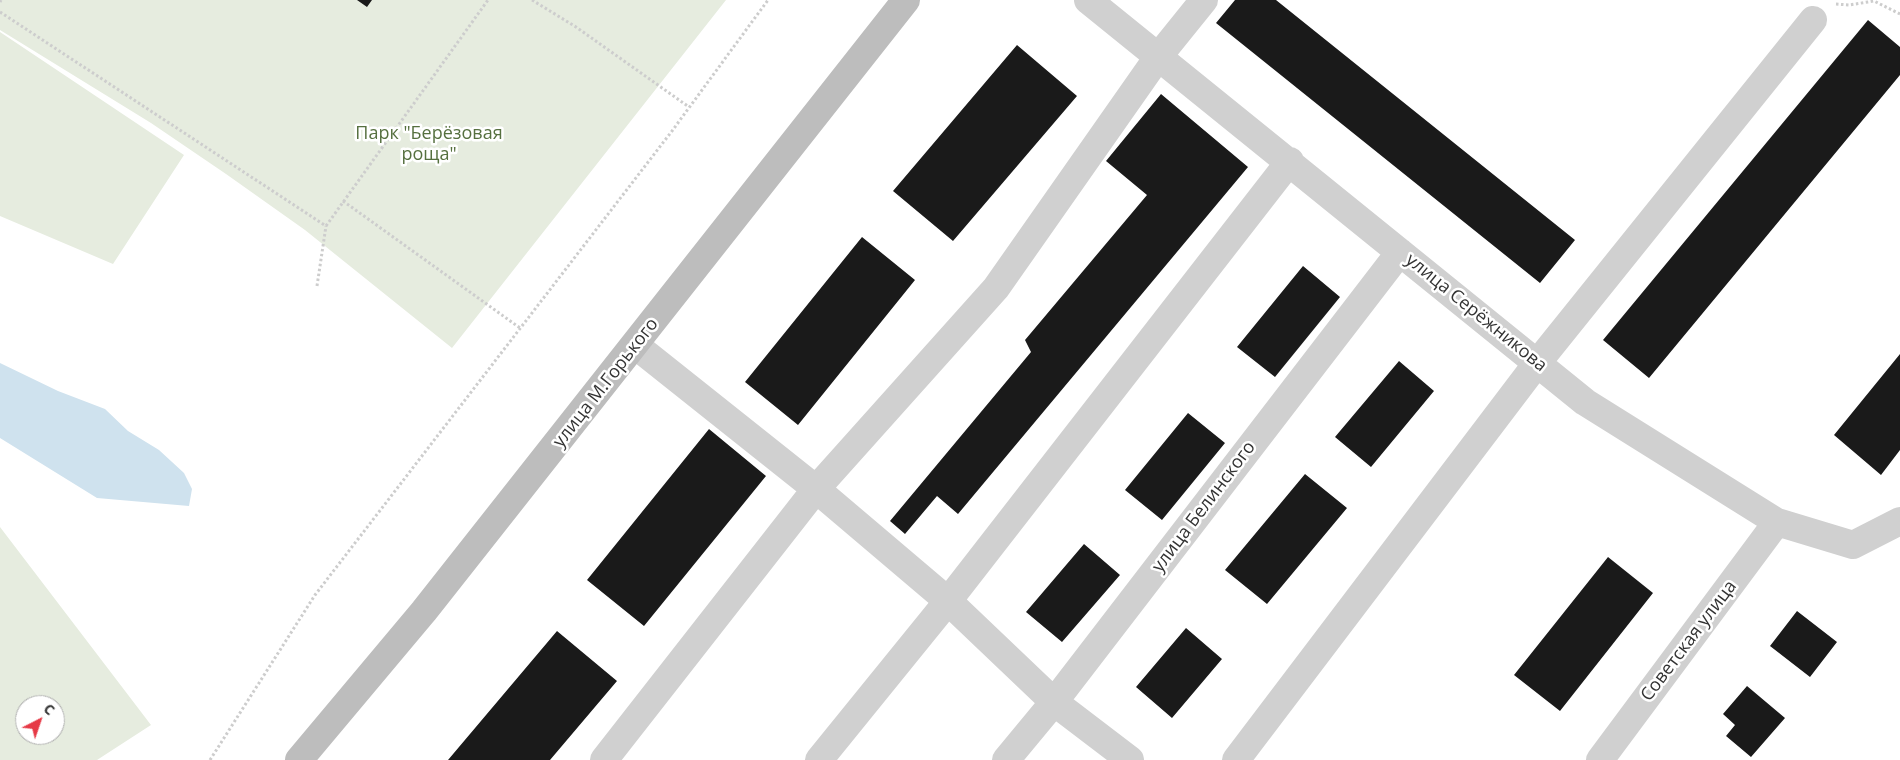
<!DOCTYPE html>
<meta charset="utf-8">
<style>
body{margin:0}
#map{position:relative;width:1900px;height:760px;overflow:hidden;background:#fff;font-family:"Open Sans",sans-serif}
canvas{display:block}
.north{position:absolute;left:15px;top:695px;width:50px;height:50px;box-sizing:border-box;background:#fff;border:1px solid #adadad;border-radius:50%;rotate:41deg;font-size:14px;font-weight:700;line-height:20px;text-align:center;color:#333}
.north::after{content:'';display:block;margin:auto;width:18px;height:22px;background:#e63946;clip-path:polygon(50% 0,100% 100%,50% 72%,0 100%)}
</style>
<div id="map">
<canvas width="1900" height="760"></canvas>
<div class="north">С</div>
</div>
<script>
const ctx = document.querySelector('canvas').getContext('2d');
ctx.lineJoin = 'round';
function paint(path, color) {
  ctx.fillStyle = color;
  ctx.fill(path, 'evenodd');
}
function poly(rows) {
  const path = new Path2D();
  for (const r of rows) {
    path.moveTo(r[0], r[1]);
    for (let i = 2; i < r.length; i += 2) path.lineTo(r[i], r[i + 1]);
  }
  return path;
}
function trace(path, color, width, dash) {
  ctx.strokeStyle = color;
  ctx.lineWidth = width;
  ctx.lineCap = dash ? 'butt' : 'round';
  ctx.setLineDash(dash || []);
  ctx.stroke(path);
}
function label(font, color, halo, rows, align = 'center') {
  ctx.font = font + ' "Open Sans",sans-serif';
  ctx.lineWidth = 5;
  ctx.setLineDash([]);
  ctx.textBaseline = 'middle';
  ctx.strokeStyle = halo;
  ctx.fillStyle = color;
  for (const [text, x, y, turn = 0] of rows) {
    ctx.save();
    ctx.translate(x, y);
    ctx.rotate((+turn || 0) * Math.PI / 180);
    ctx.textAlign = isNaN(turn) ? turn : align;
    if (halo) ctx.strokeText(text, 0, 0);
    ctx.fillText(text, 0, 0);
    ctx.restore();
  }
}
paint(poly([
 [0,0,726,0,452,348,305,230,226,174,151,123,0,30],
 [0,32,184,155,113,264,0,216],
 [0,527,151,725,97,760,0,760],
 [25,705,55,705,55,735,25,735]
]), '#e6ecdf');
paint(poly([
 [0,363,58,391,105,409,128,431,159,450,184,473,192,489,189,506,97,498,0,438]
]), '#cfe2ee');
paint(poly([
 [357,0,372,0,367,7],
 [1235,0,1276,0,1575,240,1540,283,1216,23],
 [1868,20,1900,47,1900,75,1649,378,1603,340],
 [1017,45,1077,96,953,241,893,191],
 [1161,94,1248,167,958,514,937,496,905,534,890,521,1031,352,1025,340,1147,195,1106,161],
 [862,237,915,280,798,425,745,382],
 [1303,266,1340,297,1275,377,1237,347],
 [1900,354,1900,450,1881,475,1834,435],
 [1399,361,1434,391,1371,467,1335,437],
 [1188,413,1225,443,1162,520,1125,490],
 [709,429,766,476,644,626,587,580],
 [1305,474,1347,508,1267,604,1225,570],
 [1084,544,1120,575,1062,642,1026,612],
 [1608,557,1653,593,1560,711,1514,675],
 [1797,611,1837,642,1810,677,1770,646],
 [1186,628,1222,659,1172,718,1136,687],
 [557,631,617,681,550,760,448,760],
 [1747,686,1785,718,1751,757,1726,736,1735,725,1723,714]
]), '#1a1a1a');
trace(poly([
 [532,0,576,27,689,107],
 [0,2,1,0],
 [1836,4,1849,5,1874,1,1900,14],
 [0,12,326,226,488,0],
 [343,201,520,328],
 [317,286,326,226],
 [210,760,315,595,672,131,768,0]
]), '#cdcdcd', 3, [2.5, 2.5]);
trace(poly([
 [1088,0,1585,402,1777,522,1853,545,1900,521],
 [635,345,816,489,948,601,1054,702,1130,760],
 [604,760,816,489,996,288,1158,57,1204,0],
 [819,760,948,601,1290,161],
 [1006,760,1054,702,1400,252],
 [1236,760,1538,362,1813,20],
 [1600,760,1777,522]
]), '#d0d0d0', 28);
trace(poly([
 [299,760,424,611,906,0]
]), '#bdbdbd', 28);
label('18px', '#56703f', '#fff', [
 ["Парк \"Берёзовая",429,134],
 ["роща\"",429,155]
]);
label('18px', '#333', '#fff', [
 ["улица Серёжникова",1476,313,39],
 ["улица М.Горького",606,383,-52],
 ["улица Белинского",1204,507,-53],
 ["Советская улица",1689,641,-53]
]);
</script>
